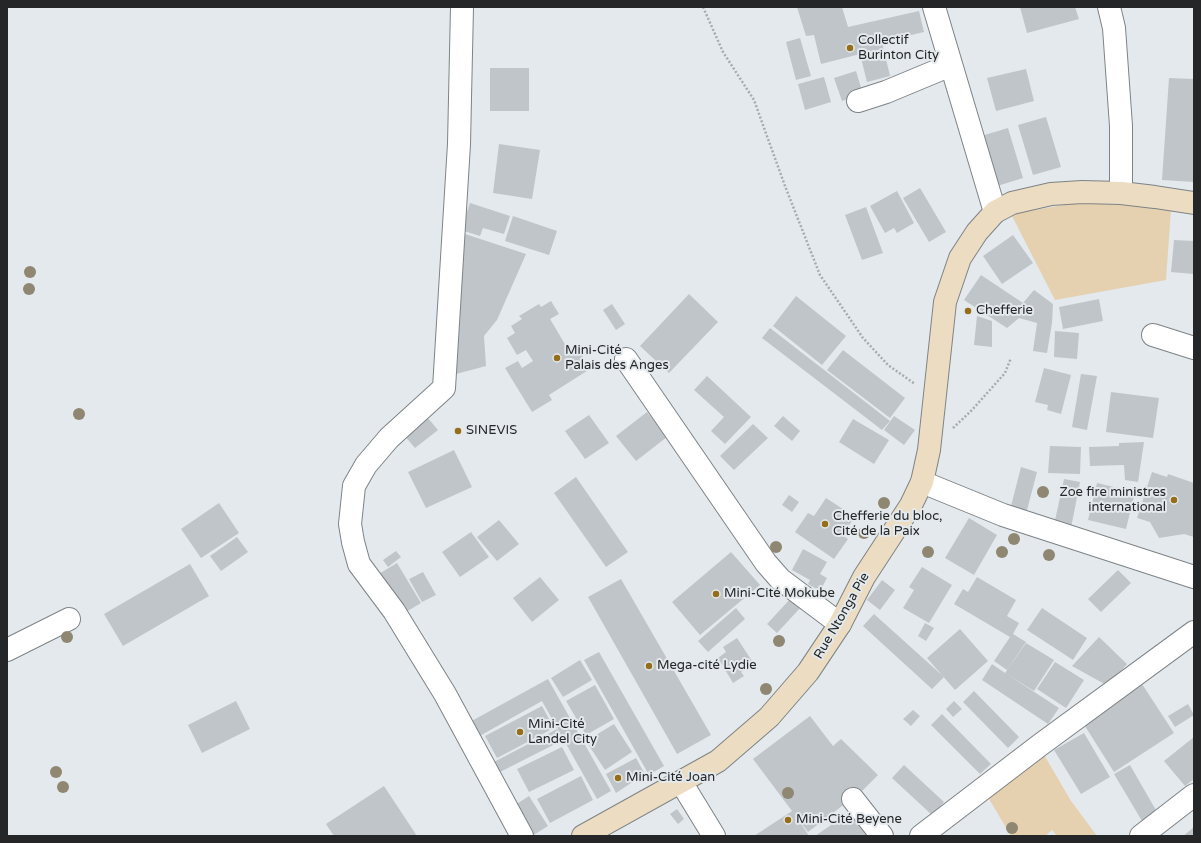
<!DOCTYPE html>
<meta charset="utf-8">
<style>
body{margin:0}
#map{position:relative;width:1201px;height:843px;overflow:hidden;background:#e3e9ec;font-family:"Varela Round",sans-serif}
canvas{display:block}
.frame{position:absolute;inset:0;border:8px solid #242627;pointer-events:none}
</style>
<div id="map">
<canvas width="1201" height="843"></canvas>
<div class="frame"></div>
</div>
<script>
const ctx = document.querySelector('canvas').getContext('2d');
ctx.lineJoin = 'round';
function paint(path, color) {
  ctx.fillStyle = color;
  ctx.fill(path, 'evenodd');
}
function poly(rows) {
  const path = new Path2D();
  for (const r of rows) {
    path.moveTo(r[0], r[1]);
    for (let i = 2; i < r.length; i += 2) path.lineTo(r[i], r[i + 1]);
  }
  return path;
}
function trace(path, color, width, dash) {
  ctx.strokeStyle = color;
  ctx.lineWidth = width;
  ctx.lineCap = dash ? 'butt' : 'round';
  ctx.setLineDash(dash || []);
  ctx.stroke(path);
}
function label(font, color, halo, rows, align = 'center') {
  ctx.font = font + ' "Varela Round",sans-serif';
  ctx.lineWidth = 4;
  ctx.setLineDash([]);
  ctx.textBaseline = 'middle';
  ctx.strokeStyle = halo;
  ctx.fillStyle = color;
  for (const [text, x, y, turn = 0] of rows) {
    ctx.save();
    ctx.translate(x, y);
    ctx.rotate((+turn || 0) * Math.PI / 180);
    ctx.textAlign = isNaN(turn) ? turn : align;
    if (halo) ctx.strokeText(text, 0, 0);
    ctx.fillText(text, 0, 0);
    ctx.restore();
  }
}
paint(poly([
 [1093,200,1171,209,1166,280,1055,300,1011,214],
 [1043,753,1071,801,1097,836,1057,836,1052,830,1045,836,1011,836,985,792]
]), '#e5d0af');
paint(poly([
 [797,7,842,7,848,27,919,11,924,32,882,42,890,76,867,82,860,54,821,64,814,35,806,36],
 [1020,7,1075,7,1079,19,1027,33],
 [800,38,811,76,796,80,786,42],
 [490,68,529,68,529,111,490,111],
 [1026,69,1034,101,996,111,987,78],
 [856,71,863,94,842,101,834,78],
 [824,77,831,102,805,110,798,84],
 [1169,78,1194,79,1194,182,1162,180],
 [1046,117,1061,167,1033,175,1018,125],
 [1008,128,1023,178,994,187,978,137],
 [499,144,540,150,532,199,493,193],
 [920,188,946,232,929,242,903,198],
 [897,191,914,223,897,233,894,228,885,233,870,206],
 [470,203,510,216,504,234,483,228,480,236,461,230],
 [866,207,883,253,862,260,845,215],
 [513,216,557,231,549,255,505,241],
 [462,233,526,254,497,320,484,336,486,366,456,374],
 [1013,235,1033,263,1002,284,983,256],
 [1174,240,1194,241,1194,274,1171,272],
 [981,275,1023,303,1034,290,1053,304,1052,323,1047,353,1033,351,1037,323,1019,318,1007,328,964,300],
 [689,294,718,322,669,373,640,346],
 [796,296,846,336,822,365,773,326],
 [1099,299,1103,321,1063,329,1059,307],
 [551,301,559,314,550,319,572,356,579,351,590,369,549,395,552,400,532,412,505,368,518,361,522,368,533,361,526,350,517,355,507,338,515,333,511,326,522,319,519,316,539,304,541,307],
 [612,304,625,324,616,330,603,310],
 [977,316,992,321,992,347,974,345],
 [770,328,890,421,882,430,762,338],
 [1055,331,1079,333,1077,359,1054,357],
 [843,350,905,398,890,418,827,370],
 [1044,368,1071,375,1061,414,1047,410,1048,405,1035,402],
 [1081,374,1097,376,1087,430,1072,427],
 [707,376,751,417,725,444,711,431,724,417,694,390],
 [1111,392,1159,398,1153,438,1106,432],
 [647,412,667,437,636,461,616,436],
 [589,415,609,443,585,459,565,431],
 [783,416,800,431,792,441,774,426],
 [894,416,915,430,904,445,884,430],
 [427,417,438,430,415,448,404,435],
 [853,419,889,440,874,464,839,442],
 [753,424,768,438,734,470,720,456],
 [1144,442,1138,482,1125,480,1124,465,1090,466,1089,447,1119,446,1119,443],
 [1050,446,1081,447,1080,474,1048,473],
 [454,450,472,487,426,508,408,472],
 [1021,467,1037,472,1026,514,1010,510],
 [1152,472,1167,477,1168,474,1194,483,1194,537,1184,534,1159,538,1150,522,1137,518],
 [576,477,628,552,606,567,554,493],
 [1064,479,1080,482,1071,528,1054,525],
 [1097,483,1135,492,1126,529,1088,520],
 [789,495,799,502,792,512,782,505],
 [826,498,855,517,842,535,848,539,834,559,795,532,808,513,814,516],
 [219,503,239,533,201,558,181,529],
 [969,518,997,535,974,575,945,558],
 [499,520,519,544,497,561,477,537],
 [471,532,489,557,460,577,442,552],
 [237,537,248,552,221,571,210,556],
 [803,549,827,562,820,574,827,578,820,591,808,584,810,580,792,570],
 [396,551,401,557,388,567,383,560],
 [731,552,760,585,700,635,672,602],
 [397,563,421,603,401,615,377,575],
 [190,564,209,596,123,646,104,614],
 [922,567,952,585,929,623,903,608,914,590,909,587],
 [1118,570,1131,583,1101,612,1088,599],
 [423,572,436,595,422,602,409,579],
 [540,577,559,600,532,622,513,598],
 [977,577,1016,600,1007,616,1019,623,1013,634,1026,642,1007,670,994,661,1010,637,954,604,963,589,968,592],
 [621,579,711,735,677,754,588,597],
 [882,580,895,590,880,610,867,600],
 [792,597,802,606,777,633,767,624],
 [736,608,745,619,708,652,698,641],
 [1042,608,1087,638,1073,660,1027,630],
 [874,614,944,677,932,689,863,626],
 [925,623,934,628,926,641,918,636],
 [960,629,988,661,955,690,927,658],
 [1099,637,1127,664,1108,686,1072,666],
 [737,638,754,664,741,672,744,676,733,683,718,658,726,652,723,647],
 [1026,643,1054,660,1034,691,1008,675,1059,708,1048,724,982,680,992,664,1005,673],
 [599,652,664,766,649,775,584,660],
 [580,660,592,680,563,697,551,678],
 [1055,662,1084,680,1066,708,1037,689],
 [548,679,611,791,597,799,542,701,476,738,468,723],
 [1142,684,1174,733,1114,772,1083,723],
 [595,685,614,719,586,735,566,701],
 [974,691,1019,737,1008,748,963,702],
 [236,701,250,729,202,753,188,725],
 [954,701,962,709,953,717,946,709],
 [1188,704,1194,715,1175,727,1168,716],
 [542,706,554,728,497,758,485,736],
 [913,710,920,716,911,726,903,719],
 [942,714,991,764,980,774,931,725],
 [810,716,833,746,841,739,878,775,863,790,808,832,798,819,809,836,754,836,792,811,753,759],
 [614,724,632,752,605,770,586,741],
 [557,729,563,740,498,773,492,763],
 [1084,733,1110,777,1081,794,1054,750],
 [1194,737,1194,779,1185,786,1164,761],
 [562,747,574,770,529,792,517,769],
 [636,758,646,776,631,783,616,793,606,774],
 [904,765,944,802,932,815,892,778],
 [1130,765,1157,812,1142,821,1114,774],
 [581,776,593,800,550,823,537,799],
 [384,786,417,836,334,836,326,824],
 [529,796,548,826,532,836,512,807],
 [677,809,684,819,678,824,670,814],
 [853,810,871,836,815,836],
 [1194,827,1194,836,1183,836]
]), '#c0c5c9');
const street = poly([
 [462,7,459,144,444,388,389,438,366,465,354,486,350,524,353,542,359,564,394,611,445,694,522,836],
 [934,7,995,212],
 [1109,7,1114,28,1121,126,1121,193],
 [858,101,886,92,951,65],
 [1153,335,1194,348],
 [626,359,766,563,780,579,840,624],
 [922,482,1003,515,1194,577],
 [7,650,69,619],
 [681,782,714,836],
 [853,799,882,836],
 [921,836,1040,745,1194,632],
 [1141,836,1194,795]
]);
const secondary = poly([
 [583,836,718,761,769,717,808,672,840,624,864,577,911,505,922,482,929,450,945,302,960,258,977,232,995,212,1012,203,1051,194,1082,192,1121,193,1155,197,1194,203]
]);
trace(street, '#7e8386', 24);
trace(secondary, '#7e8386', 24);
trace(poly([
 [703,7,723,52,754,100,785,186,820,275,863,338,888,365,915,384],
 [953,428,972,410,1005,373,1011,358]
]), '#a7abae', 2.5, [2, 2]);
trace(street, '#fff', 22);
trace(secondary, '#ebdcc2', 22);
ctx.fillStyle = '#8f8772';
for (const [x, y] of [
 [30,272],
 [29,289],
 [79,414],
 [1043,492],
 [884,503],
 [864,533],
 [1014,539],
 [776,547],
 [928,552],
 [1002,552],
 [1049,555],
 [67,637],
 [779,641],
 [766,689],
 [56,772],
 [63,787],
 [788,793],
 [1012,828]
]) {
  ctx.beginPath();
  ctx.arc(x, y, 6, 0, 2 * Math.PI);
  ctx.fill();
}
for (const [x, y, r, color] of [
 [850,48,4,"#966d18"],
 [968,311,4,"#966d18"],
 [557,358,4,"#966d18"],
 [458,431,4,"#966d18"],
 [1174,500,4,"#966d18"],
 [825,524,4,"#966d18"],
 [716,594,4,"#966d18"],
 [649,666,4,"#966d18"],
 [520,732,4,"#966d18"],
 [618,778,4,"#966d18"],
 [788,820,4,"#966d18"]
]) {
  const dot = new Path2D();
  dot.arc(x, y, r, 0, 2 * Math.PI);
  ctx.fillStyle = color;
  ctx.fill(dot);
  trace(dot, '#e3e9ec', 1.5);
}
label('13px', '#242627', '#e3e9ec', [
 ["Collectif",858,41],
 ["Burinton City",858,56],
 ["Chefferie",976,311],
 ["Mini-Cité",565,351],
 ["Palais des Anges",565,366],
 ["SINEVIS",466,431],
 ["Zoe fire ministres",1166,493,"right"],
 ["international",1166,508,"right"],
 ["Chefferie du bloc,",833,517],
 ["Cité de la Paix",833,532],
 ["Mini-Cité Mokube",724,594],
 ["Mega-cité Lydie",657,666],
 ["Mini-Cité",528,725],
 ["Landel City",528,740],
 ["Mini-Cité Joan",626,778],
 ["Mini-Cité Beyene",796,820]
], 'left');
label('13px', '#242627', '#e3e9ec', [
 ["Rue Ntonga Pie",842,616,-60]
]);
</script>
